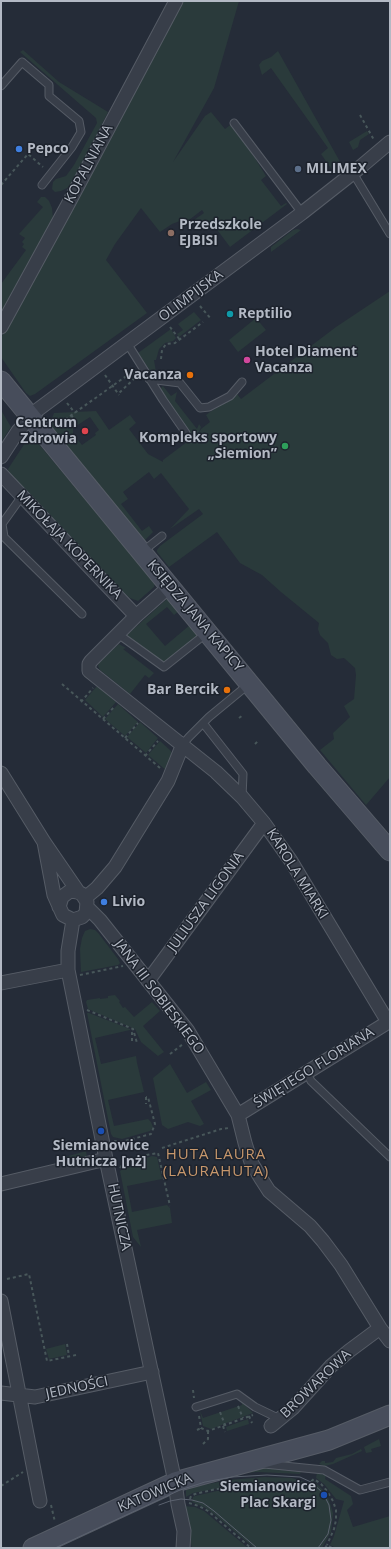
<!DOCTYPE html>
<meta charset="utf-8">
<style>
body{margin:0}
#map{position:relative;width:391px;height:1549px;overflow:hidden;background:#252c38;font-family:"Open Sans",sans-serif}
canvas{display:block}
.frame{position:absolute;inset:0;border:2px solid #b3b9c4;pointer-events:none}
</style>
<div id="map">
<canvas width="391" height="1549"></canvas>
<div class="frame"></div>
</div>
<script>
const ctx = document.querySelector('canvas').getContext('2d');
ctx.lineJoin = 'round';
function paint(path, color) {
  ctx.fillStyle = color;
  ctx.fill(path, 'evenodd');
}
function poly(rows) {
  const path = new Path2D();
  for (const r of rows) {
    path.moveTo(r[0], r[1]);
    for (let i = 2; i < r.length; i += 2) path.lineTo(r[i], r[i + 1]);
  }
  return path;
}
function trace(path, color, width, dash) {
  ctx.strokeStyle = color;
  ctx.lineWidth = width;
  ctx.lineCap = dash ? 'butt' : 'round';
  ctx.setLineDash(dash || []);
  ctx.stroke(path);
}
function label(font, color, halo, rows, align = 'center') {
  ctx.font = font + ' "Open Sans",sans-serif';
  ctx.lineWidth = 3;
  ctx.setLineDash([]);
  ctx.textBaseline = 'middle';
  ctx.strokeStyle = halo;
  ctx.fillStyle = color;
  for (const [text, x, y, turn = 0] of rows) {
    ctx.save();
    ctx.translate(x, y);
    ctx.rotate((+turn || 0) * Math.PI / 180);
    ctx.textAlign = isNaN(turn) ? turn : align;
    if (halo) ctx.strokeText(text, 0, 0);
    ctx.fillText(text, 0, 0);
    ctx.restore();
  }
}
paint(poly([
 [182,1,239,1,214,88,173,162,205,116,211,112,225,129,233,123,266,176,261,180,281,206,286,203,287,204,230,247,212,223,194,220,204,213,202,210,189,220,185,219,172,224,160,232,141,208,115,244,106,260,147,313,35,394,30,396,26,393,1,357,1,338],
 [23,50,59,82,108,112,71,186,61,191,55,192,52,189,53,182,56,179,66,176,74,165,97,123,96,118,20,52],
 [278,51,343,167,335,174,321,154,328,148,271,68,262,75,259,65,262,61,271,57],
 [367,131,369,134,360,140,358,147,353,150,349,142],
 [41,197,45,197,49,201,52,208,53,218,1,317,1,284,26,250,22,247,24,244,22,242,25,238,19,234,43,207,37,202],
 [297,229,301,230,271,252,271,247,293,230],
 [390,291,390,777,366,805,320,750,334,739,333,733,350,717,344,706,354,699,356,675,355,668,344,658,337,659,331,655,328,643,320,635,318,629,319,623,281,592,262,575,240,563,217,532,169,567,157,552,157,550,160,546,203,514,199,509,170,529,189,509,161,473,154,479,149,472,123,492,128,499,121,504,142,531,149,526,153,532,144,541,49,426,54,413,96,411,109,430,130,415,136,423,129,429,148,454,163,462,163,460,199,433,201,429,210,422,206,415,210,412,232,399,237,394,241,399,336,327],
 [90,417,99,430,95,433,96,435,82,445,73,434,73,428],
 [194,312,201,320,179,337,177,334,183,330,178,324],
 [256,318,266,330,238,352,229,340],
 [171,329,176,338,173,341,165,343,159,349,156,360,154,360,156,372,165,372,166,376,153,375,138,353],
 [163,386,171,396,177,392,175,401,197,429,199,424,201,427,199,432,193,436,166,400,160,389],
 [1,410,11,427,1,442],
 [27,440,37,442,155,583,154,587,138,601,130,598,123,592,9,478,8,469],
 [168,598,179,611,174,615,167,607,146,624,165,646,190,625,199,635,163,663,126,636],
 [119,644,126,648,123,649,154,673,149,678,145,675,130,694,100,670,98,666,99,663],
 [97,686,116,702,103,717,85,700],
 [118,704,138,722,125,736,105,719],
 [140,722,158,738,146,753,127,737],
 [160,741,171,751,172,756,167,771,148,755],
 [90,929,95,930,99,934,118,959,120,963,118,965,81,972,80,949,82,938,85,931],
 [115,995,120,1001,119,1002,123,1008,125,1007,134,1017,152,1002,160,1011,143,1026,164,1052,158,1056,141,1042,135,1029,88,1009,86,1002,87,1000,100,998,100,999,108,998,108,996],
 [87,1013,89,1013,130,1029,130,1030,95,1038,101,1064,136,1056,137,1063,144,1092,108,1100,114,1126,148,1119,151,1122,153,1127,150,1131,122,1139,113,1137,111,1134],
 [170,1064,187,1093,206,1082,211,1090,191,1101,204,1124,200,1126,188,1122,168,1129,162,1125,153,1078],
 [86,1151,87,1157,71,1161,65,1157],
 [152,1156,157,1157,162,1179,127,1186,132,1212,167,1205,170,1208,172,1223,137,1230,141,1247,133,1237,120,1171,131,1163],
 [65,1344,67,1355,49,1359,46,1349],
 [241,1401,253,1413,211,1429,203,1426,200,1411,203,1418,242,1405],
 [248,1419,249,1424,227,1431,226,1427],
 [379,1439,381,1446,371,1449,372,1452,366,1453,364,1447],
 [361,1449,362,1451,333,1464,325,1466,319,1464,322,1461,325,1461,325,1463,333,1462,336,1458,352,1454],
 [255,1467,301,1472,300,1474,258,1472,241,1473],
 [317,1473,326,1475,325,1479,351,1496,353,1504,347,1510,353,1527,390,1516,390,1548,336,1548,330,1545,334,1536,344,1501,336,1499,324,1484,316,1478],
 [264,1477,292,1478,308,1483,224,1487,193,1493,186,1497,186,1490,199,1486,229,1480],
 [314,1481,327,1494,333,1513,331,1532,322,1548,254,1548,213,1513,204,1507,192,1502,193,1497,195,1496,217,1491,308,1487],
 [183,1506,195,1507,204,1511,248,1548,192,1548]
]), '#2a3a3b');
const lane = poly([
 [1,86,22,62,49,85,49,96,79,121,81,132,72,147,42,185],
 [234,123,302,213],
 [353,173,390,234],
 [127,343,163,400,186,433],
 [149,379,180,383,200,408,209,407,230,396,242,382],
 [22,496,2,524,4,537,82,614],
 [142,552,162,536],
 [118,634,164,667,208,632],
 [203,723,243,774,242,797],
 [183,744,189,737,209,717,249,684],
 [307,1073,311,1081,390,1157],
 [196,1407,237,1394,255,1407,280,1419],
 [264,1464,324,1470,360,1490,390,1482]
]);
const street = poly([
 [1,327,66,208,176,1],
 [1,457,18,431,36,411,302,213,358,169,390,142],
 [1,474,136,616],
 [170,586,136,616,91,661,89,664,89,671,216,772,242,797,264,823,291,861,388,1022],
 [1,773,44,842,79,893],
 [44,842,54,895,63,915,73,920,82,917,86,913,87,902,82,894,78,892,70,891,62,897,59,907],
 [85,898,97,888,115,867,168,781,183,744],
 [88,908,100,920,188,1031,238,1115,245,1143,251,1162,260,1177,269,1191,310,1226,323,1241,341,1265,380,1328,390,1341],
 [73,920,68,951,68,970,106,1159,175,1482,178,1504,184,1531,183,1548],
 [148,981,264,823],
 [1,983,68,970],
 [238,1115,390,1021],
 [1,1184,106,1159],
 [1,1301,40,1501],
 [1,1393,35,1397,152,1372],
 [271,1426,293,1408,331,1366,349,1351,380,1328]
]);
const secondary = poly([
 [1,381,317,766,390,851],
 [33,1548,175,1482,329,1440,390,1415]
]);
trace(lane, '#565c66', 9);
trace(street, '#565c66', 15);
trace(secondary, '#565c66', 21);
trace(poly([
 [360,115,374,140],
 [1,185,28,154,43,167],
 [200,306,211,319],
 [170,327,180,340],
 [161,359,162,350,166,344,175,343,203,322],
 [105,375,119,395],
 [67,403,75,413],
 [71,415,78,424],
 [54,424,66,419,132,372,136,377,118,394],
 [62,684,160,768],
 [81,702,93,688],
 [239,718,243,715],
 [103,719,115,706],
 [125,738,138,723],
 [255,744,258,741],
 [145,756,158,741],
 [80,975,123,966],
 [87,1010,133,1029,137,1043],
 [132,1041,132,1033,134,1032],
 [170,1054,183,1044],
 [146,1097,146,1104],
 [114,1141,121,1142,151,1134,155,1124,148,1097,146,1097],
 [162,1148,221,1129,229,1128],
 [120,1168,122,1165,146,1155,158,1153,170,1206],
 [7,1279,29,1274,47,1361,76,1355],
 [67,1344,69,1356],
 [193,1390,194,1398],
 [238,1406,243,1418],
 [220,1412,225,1425],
 [199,1416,201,1428,208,1431,253,1415],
 [249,1416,252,1423],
 [223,1426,225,1432],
 [197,1430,201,1428],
 [203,1444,208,1439,208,1431],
 [1,1486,23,1472],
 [190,1499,191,1496,195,1494,216,1489,245,1487,307,1485,314,1479,321,1484,327,1491,333,1501,336,1510,336,1520,334,1529,327,1545],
 [189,1503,199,1506,208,1511,251,1548],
 [51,1505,55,1522],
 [325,1548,327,1545,332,1548]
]), '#48575a', 2, [3, 3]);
trace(lane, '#383e49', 7);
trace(street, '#383e49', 13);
trace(secondary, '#474d5b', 19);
trace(poly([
 [159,1505,170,1501,181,1499,192,1500,203,1503,214,1511,257,1548],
 [55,1548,180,1490,205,1482,232,1477,267,1475,300,1477,311,1482,323,1493,329,1505,331,1520,328,1534,318,1548]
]), '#5b626f', 1);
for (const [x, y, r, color] of [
 [19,149,4,"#3f7fe0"],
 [298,169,4,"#5c6f8a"],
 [171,233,4,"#8d6e63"],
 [230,314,4,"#0f9aa8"],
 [247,360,4,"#d1479c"],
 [190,375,4,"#e8710a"],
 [85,431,4,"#e0444e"],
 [285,446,4,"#2e9e5b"],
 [227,690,4,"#e8710a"],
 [104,902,4,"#3f7fe0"],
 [101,1131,4,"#1a4fb4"],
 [324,1495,4,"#1a4fb4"]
]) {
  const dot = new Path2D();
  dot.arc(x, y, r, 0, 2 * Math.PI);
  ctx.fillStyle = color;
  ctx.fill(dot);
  trace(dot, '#1d232d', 1.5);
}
label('bold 14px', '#b3b9c4', '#1d232d', [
 ["Pepco",27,149],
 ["MILIMEX",306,169],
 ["Przedszkole",179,225],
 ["EJBISI",179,241],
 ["Reptilio",238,314],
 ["Hotel Diament",255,352],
 ["Vacanza",255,368],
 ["Vacanza",182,375,"right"],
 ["Centrum",77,423,"right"],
 ["Zdrowia",77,439,"right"],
 ["Kompleks sportowy",277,438,"right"],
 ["„Siemion”",277,454,"right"],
 ["Bar Bercik",219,690,"right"],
 ["Livio",112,902],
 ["Siemianowice",101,1146,"center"],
 ["Hutnicza [nż]",101,1162,"center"],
 ["Siemianowice",316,1487,"right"],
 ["Plac Skargi",316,1503,"right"]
], 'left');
label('14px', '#b3b9c4', '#1d232d', [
 ["KOPALNIANA",89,164,-62],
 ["OLIMPIJSKA",191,296,-37],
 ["MIKOŁAJA KOPERNIKA",69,545,46],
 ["KSIĘDZA JANA KAPICY",195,616,50],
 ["KAROLA MIARKI",297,874,58],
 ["JULIUSZA LIGONIA",206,902,-54],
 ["JANA III SOBIESKIEGO",159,997,53],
 ["ŚWIĘTEGO FLORIANA",314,1068,-32],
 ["HUTNICZA",119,1217,78],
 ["BROWAROWA",316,1384,-44],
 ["JEDNOŚCI",77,1388,-12],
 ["KATOWICKA",155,1493,-23]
]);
ctx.letterSpacing = '1px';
label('15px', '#c7976c', '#1d232d', [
 ["HUTA LAURA",216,1155],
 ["(LAURAHUTA)",216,1172]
]);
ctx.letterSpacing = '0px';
</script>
